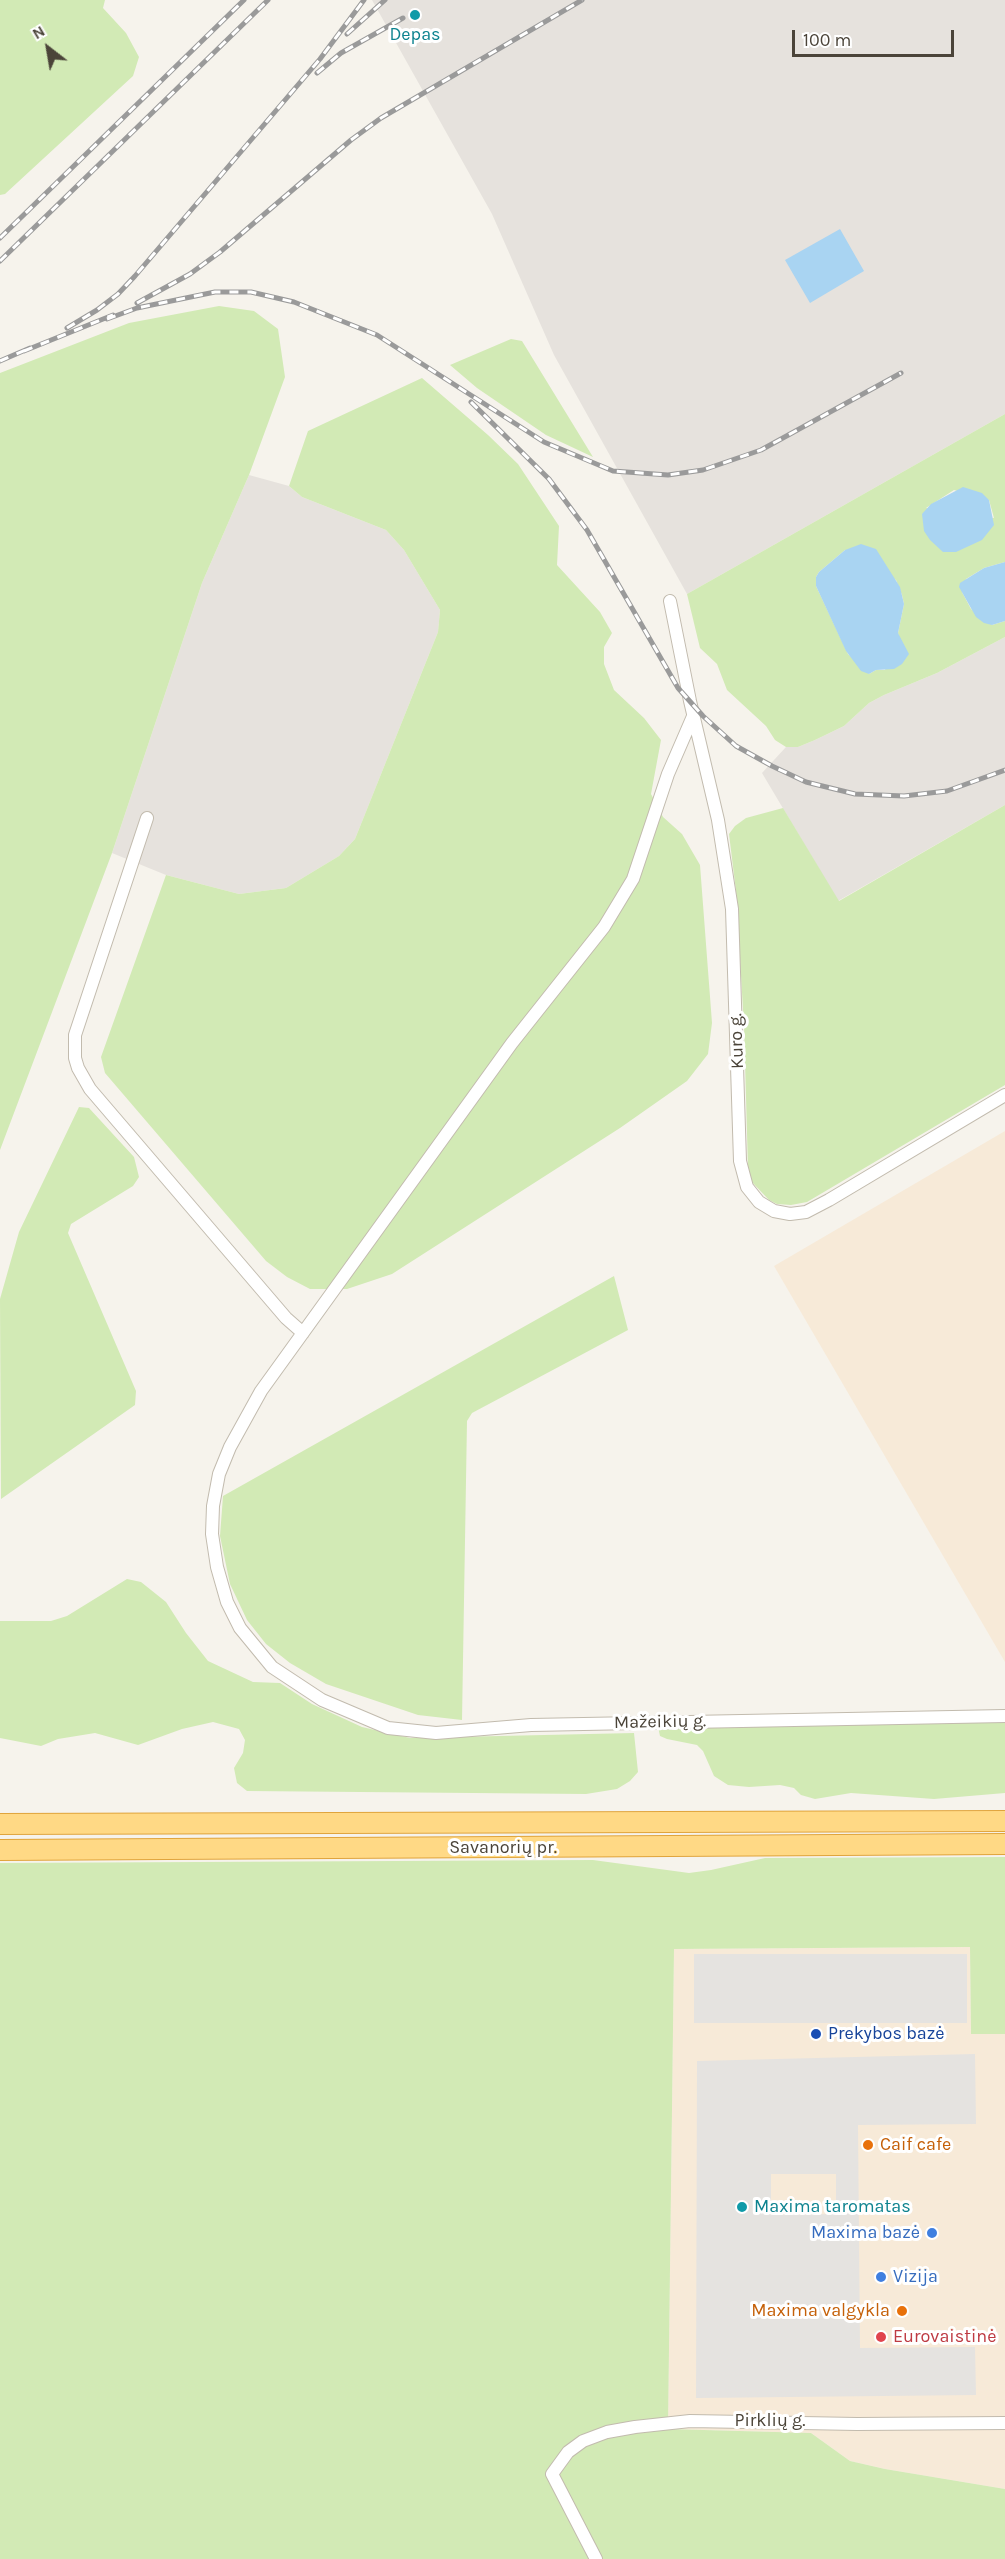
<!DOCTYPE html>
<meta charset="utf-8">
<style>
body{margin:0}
#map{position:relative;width:1005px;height:2559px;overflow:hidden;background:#f6f3ec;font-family:Karla,sans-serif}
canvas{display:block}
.north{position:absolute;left:18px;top:18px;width:60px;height:60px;-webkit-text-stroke:4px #fff;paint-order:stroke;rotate:329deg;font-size:16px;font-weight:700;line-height:24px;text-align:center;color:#4b4439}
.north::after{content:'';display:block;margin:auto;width:21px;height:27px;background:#4b4439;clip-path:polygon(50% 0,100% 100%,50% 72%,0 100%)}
.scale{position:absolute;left:792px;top:30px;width:162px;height:27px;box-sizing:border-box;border:3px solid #4b4439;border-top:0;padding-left:8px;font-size:18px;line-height:21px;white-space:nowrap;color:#4b4439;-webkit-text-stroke:4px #fff;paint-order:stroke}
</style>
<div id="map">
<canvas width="1005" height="2559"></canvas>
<div class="north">N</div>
<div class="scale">100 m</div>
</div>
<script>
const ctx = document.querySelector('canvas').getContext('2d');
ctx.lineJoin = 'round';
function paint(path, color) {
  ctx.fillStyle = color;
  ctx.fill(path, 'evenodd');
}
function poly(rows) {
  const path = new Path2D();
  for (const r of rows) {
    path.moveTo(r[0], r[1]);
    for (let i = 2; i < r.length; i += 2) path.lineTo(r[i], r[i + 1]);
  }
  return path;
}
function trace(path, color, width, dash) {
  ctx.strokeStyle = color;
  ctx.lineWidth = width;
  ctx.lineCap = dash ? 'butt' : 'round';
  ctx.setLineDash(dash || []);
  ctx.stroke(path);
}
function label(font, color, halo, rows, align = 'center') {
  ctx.font = font + ' Karla,sans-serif';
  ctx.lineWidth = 6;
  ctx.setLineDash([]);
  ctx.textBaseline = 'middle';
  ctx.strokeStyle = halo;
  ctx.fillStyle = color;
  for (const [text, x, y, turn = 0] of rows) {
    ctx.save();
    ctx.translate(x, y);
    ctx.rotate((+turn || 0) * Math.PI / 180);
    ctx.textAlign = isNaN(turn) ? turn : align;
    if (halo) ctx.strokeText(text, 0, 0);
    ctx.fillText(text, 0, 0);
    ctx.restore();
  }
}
paint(poly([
 [1005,1131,1005,1662,774,1266],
 [970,1947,971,2034,1005,2034,1005,2489,885,2469,850,2461,811,2433,668,2429,674,1949]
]), '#f7ead8');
paint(poly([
 [372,0,1005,0,1005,414,687,594,554,355,492,214],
 [249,475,289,486,302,497,386,530,404,550,440,610,438,632,355,839,339,856,286,888,239,894,166,875,112,853,202,583],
 [1005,637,1005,805,838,901,762,773,786,747,798,747,815,740,844,726,869,703,884,695,937,673]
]), '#e6e2dd');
paint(poly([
 [0,0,105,0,103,8,126,33,139,57,133,76,5,194,0,195],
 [219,306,254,311,278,329,285,377,249,475,202,583,112,853,0,1150,0,373,129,323],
 [511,339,522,341,593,457,546,435,477,388,450,365],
 [422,378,488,435,518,464,559,526,557,565,600,612,612,633,604,647,604,664,614,690,644,718,661,740,651,794,663,817,682,834,700,865,712,1023,708,1054,687,1081,620,1128,392,1274,347,1289,310,1289,287,1277,266,1261,105,1073,101,1057,166,875,239,894,286,888,339,856,355,839,438,632,440,610,404,550,386,530,302,497,289,486,308,431],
 [1005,414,1005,562,984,568,966,579,962,592,971,609,992,625,1005,621,1005,637,937,673,884,695,869,703,844,726,815,740,798,747,786,747,775,740,766,726,727,690,717,664,700,648,687,594],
 [954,490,989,500,994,518,926,508],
 [845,550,896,580,902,595,904,604,898,633,899,638,885,670,876,670,869,674,848,654,816,586,816,577,819,572],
 [1005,805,1005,1085,807,1202,791,1205,777,1204,769,1200,751,1181,748,1169,744,1026,736,891,729,834,735,826,746,818,783,808,839,901],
 [79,1107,89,1108,134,1157,139,1177,133,1186,71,1224,68,1233,136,1391,135,1405,1,1499,0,1299,19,1232],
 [614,1276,628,1330,472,1413,467,1421,462,1720,418,1715,326,1684,290,1663,266,1644,247,1620,230,1584,220,1536,223,1496],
 [127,1579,141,1582,166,1602,186,1633,208,1661,253,1682,280,1683,312,1704,362,1727,410,1738,634,1733,638,1772,630,1781,617,1789,586,1794,247,1791,237,1783,234,1768,243,1753,245,1740,239,1729,213,1722,182,1729,138,1745,95,1733,58,1739,41,1746,0,1738,0,1621,51,1621,67,1616],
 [1005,1720,1005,1793,934,1799,851,1793,815,1799,801,1795,794,1788,780,1785,749,1787,728,1785,714,1776,703,1751,697,1745,667,1739,660,1736,658,1727],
 [1005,1857,1005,2034,971,2034,970,1947,674,1949,668,2429,811,2433,850,2461,885,2469,1005,2489,1005,2559,0,2559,0,1863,593,1860,689,1873,711,1870,765,1858]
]), '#d2eab5');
paint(poly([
 [694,1954,967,1954,967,2023,694,2023],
 [975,2054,976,2124,858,2125,860,2348,975,2347,976,2395,696,2398,697,2061],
 [771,2174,836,2174,836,2214,771,2215]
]), '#e5e3e0');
paint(poly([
 [840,229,864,271,810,303,785,260],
 [963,487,982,493,989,500,994,525,982,540,956,552,943,552,930,540,924,531,922,514,931,504],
 [861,544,876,549,900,587,904,604,898,633,909,654,902,664,894,669,876,670,869,674,861,671,846,651,816,586,816,577,819,572,845,550],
 [1005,562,1005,621,992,625,984,623,976,617,959,587,960,583,984,568]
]), '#a9d4f2');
const minor = poly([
 [670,601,690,701,718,820,732,909,740,1161,747,1187,759,1202,774,1211,790,1214,806,1212,829,1200,1005,1095],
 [694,714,668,774,633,879,604,927,512,1043,261,1391,230,1447,219,1474,213,1506,212,1534,217,1567,227,1602,240,1628,272,1667,322,1700,388,1728,436,1733,531,1725,1005,1716],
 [147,818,75,1035,75,1058,78,1068,90,1089,286,1318,303,1333],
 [596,2559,552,2474,568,2452,583,2441,607,2432,635,2427,690,2421,857,2424,1005,2423]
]);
const trunk = poly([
 [0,1824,1005,1821],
 [0,1850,1005,1844]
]);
trace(minor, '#c2bbae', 14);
trace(trunk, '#e0a43c', 22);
trace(minor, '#fff', 12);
trace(trunk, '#ffd985', 20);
const rail = poly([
 [347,34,385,0],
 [317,73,341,53,403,18],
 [0,238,244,0],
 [0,261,268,0],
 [137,303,190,274,220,252,351,140,381,118,582,0],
 [107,319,137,308,215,292,251,292,294,302,377,335,544,442,613,471,668,475,703,470,761,450,901,373],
 [67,328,97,310,118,294,135,276,320,59,364,0],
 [24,351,113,315],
 [0,361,30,348],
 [471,402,549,479,587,530,678,688,703,716,736,746,772,766,806,782,855,794,904,796,947,791,1005,770]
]);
trace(rail, '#9a9a9a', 5);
trace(rail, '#fff', 3, [9]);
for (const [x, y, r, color] of [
 [415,15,6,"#0f9aa8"],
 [816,2034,6,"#1a4fb4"],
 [868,2145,6,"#e8710a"],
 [742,2207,6,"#0f9aa8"],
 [932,2233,6,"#3f7fe0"],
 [881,2277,6,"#3f7fe0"],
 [902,2311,6,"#e8710a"],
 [881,2337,6,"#e0444e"]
]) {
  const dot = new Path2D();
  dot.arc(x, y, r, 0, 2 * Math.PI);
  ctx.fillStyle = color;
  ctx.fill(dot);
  trace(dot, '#fff', 2);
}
label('18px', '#0d838f', '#fff', [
 ["Depas",415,35],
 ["Maxima taromatas",754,2207,"left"]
]);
label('18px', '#4b4439', '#fff', [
 ["Kuro g.",737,1041,-92],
 ["Mažeikių g.",660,1722,-1],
 ["Savanorių pr.",503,1848],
 ["Pirklių g.",770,2421]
]);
label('18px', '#164399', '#fff', [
 ["Prekybos bazė",828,2034]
], 'left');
label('18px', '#c56008', '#fff', [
 ["Caif cafe",880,2145],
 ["Maxima valgykla",890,2311,"right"]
], 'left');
label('18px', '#366cbe', '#fff', [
 ["Maxima bazė",920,2233],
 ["Vizija",893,2277,"left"]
], 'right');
label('18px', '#be3a42', '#fff', [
 ["Eurovaistinė",893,2337]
], 'left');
</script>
